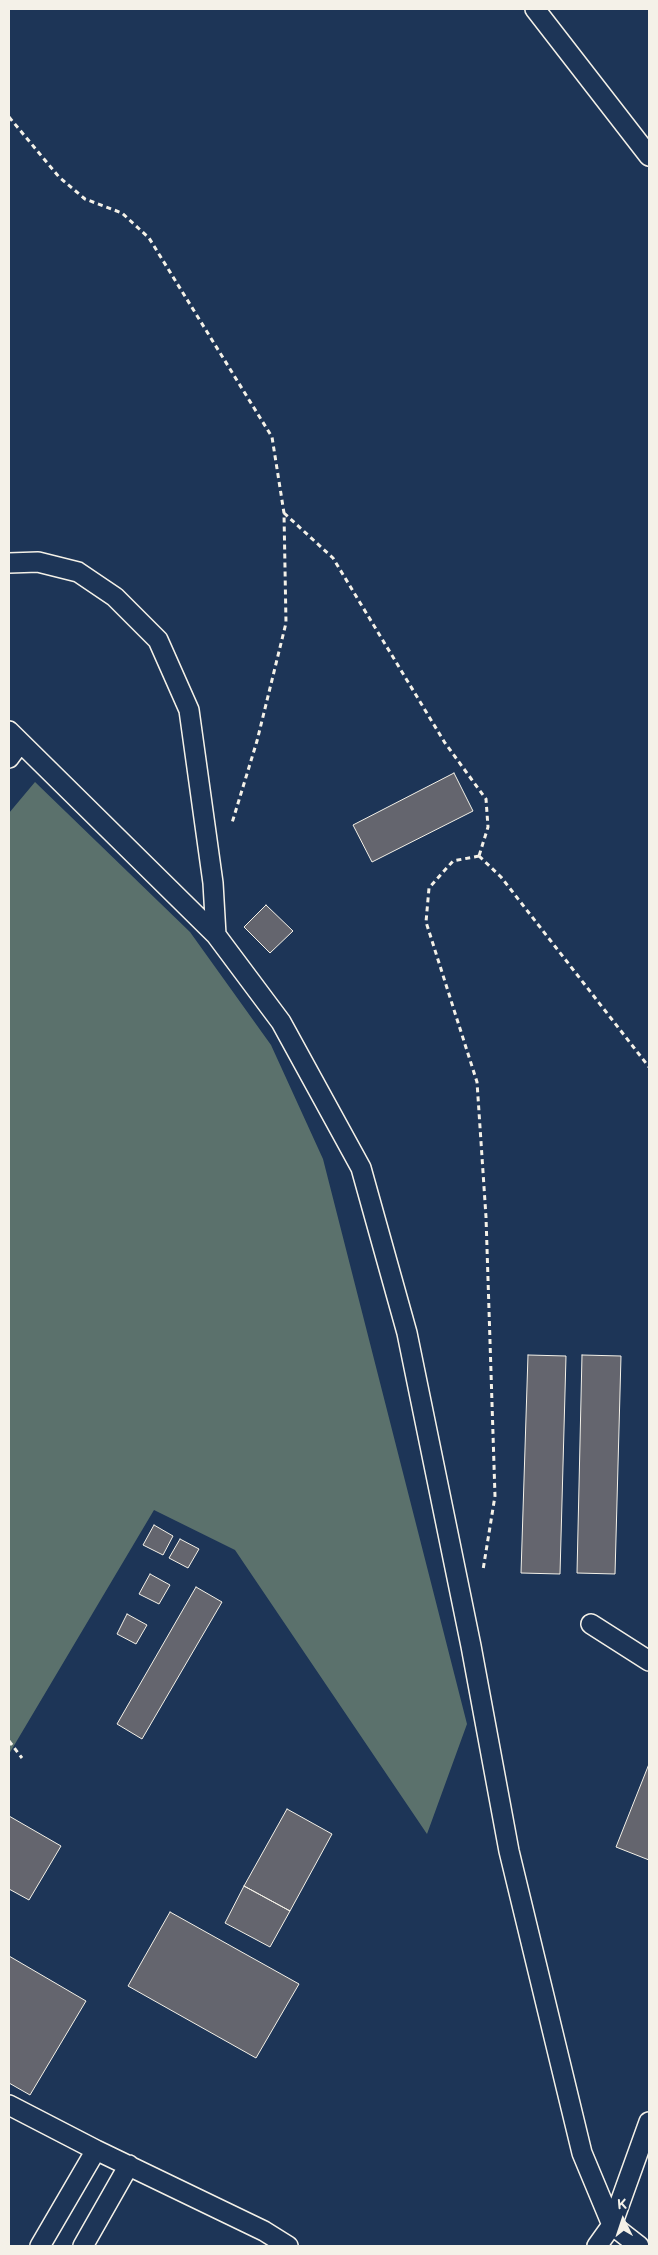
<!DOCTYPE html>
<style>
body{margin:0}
#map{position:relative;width:658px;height:2255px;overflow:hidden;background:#1d3557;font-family:"Balsamiq Sans",sans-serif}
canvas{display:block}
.frame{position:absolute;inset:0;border:10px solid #f4f1e8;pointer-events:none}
.north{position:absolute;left:598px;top:2195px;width:50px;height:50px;-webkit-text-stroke:4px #1d3557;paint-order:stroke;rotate:356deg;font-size:14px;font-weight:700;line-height:20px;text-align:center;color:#f4f1e8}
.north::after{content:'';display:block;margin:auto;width:18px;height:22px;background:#f4f1e8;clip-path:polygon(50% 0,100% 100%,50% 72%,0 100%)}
</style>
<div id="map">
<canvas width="658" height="2255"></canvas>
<div class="frame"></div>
<div class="north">K</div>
</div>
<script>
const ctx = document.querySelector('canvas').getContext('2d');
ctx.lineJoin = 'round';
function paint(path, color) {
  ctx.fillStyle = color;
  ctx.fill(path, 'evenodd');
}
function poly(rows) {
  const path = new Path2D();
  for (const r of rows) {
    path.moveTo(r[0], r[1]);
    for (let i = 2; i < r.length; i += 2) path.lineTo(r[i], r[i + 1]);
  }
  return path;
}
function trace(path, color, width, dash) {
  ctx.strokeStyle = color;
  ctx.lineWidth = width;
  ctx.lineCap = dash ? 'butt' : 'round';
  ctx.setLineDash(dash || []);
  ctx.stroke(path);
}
paint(poly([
 [35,782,190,932,271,1045,323,1159,467,1724,427,1834,235,1550,154,1510,9,1754,9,813]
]), '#5b716c');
const building = poly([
 [454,773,473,811,372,862,353,825,454,773],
 [266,905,293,931,270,953,244,927,266,905],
 [528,1355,566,1356,560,1574,521,1573,528,1355],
 [582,1355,621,1356,615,1574,577,1573,582,1355],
 [154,1525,173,1536,163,1555,143,1545,154,1525],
 [180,1539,199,1549,188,1568,169,1558,180,1539],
 [150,1574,170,1585,159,1604,139,1594,150,1574],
 [196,1587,222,1602,142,1739,117,1724,196,1587],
 [127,1614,147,1625,136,1644,117,1634,127,1614],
 [649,1764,649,1860,616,1847,649,1764],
 [287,1809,332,1834,290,1911,244,1886,287,1809],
 [9,1816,61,1846,29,1900,9,1889,9,1816],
 [244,1886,290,1911,270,1947,225,1923,244,1886],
 [170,1912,299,1984,256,2058,128,1986,170,1912],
 [9,1956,86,2001,30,2095,9,2083,9,1956]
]);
paint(building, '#64656e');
trace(building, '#f4f1e8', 1);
const service = poly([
 [535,9,649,156],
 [9,563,38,562,78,572,115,597,158,640,189,710,213,883,216,935,9,731],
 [9,758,20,743],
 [216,935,281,1022,361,1168,407,1333,471,1646,509,1851,582,2153,612,2225,639,2246],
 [591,1624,649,1661],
 [9,2105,96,2150,264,2231,288,2246],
 [40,2246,96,2150],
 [83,2246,129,2165],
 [597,2246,612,2225,649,2122]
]);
trace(service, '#f4f1e8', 22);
trace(poly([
 [9,117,59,177,85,199,122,213,149,238,272,437,284,513,286,623,257,741,232,823],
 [284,513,333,558,445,743,486,799,488,827,479,856],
 [479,856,453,861,429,888,426,922,477,1082,486,1217,495,1496,483,1570],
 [479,856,501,877,649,1067],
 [9,1741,22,1758]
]), '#f4f1e8', 3, [5, 4]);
trace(service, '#1d3557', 19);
</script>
